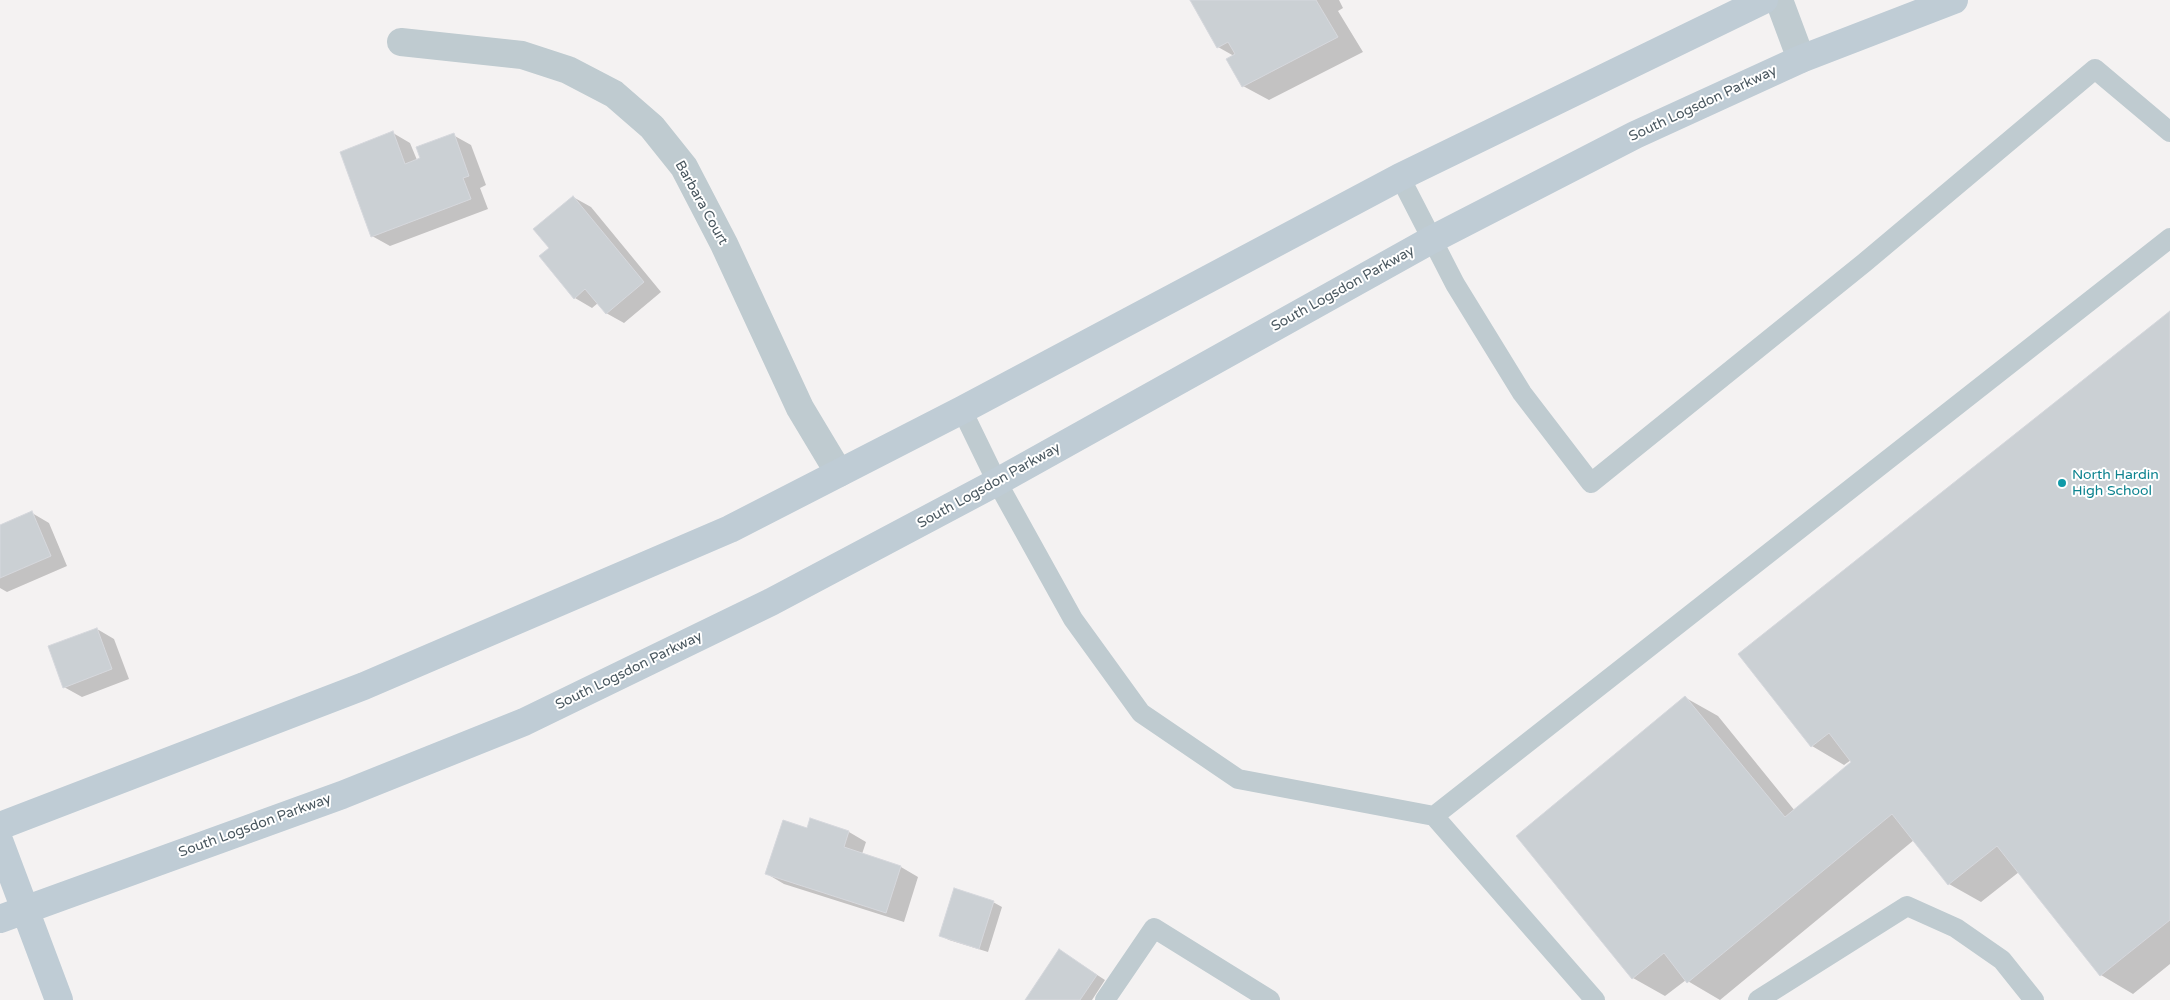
<!DOCTYPE html>
<style>
body{margin:0}
canvas{display:block;background:#f4f2f2}
</style>
<canvas width="2170" height="1000"></canvas>
<script>
const ctx = document.querySelector('canvas').getContext('2d');
ctx.lineJoin = 'round';
function paint(path, color) {
  ctx.fillStyle = color;
  ctx.fill(path, 'evenodd');
}
function poly(rows) {
  const path = new Path2D();
  for (const r of rows) {
    path.moveTo(r[0], r[1]);
    for (let i = 2; i < r.length; i += 2) path.lineTo(r[i], r[i + 1]);
  }
  return path;
}
function trace(path, color, width, dash) {
  ctx.strokeStyle = color;
  ctx.lineWidth = width;
  ctx.lineCap = dash ? 'butt' : 'round';
  ctx.setLineDash(dash || []);
  ctx.stroke(path);
}
function label(font, color, halo, rows, align = 'center') {
  ctx.font = font + ' "Varela Round",sans-serif';
  ctx.lineWidth = 4;
  ctx.setLineDash([]);
  ctx.textBaseline = 'middle';
  ctx.strokeStyle = halo;
  ctx.fillStyle = color;
  for (const [text, x, y, turn = 0] of rows) {
    ctx.save();
    ctx.translate(x, y);
    ctx.rotate((+turn || 0) * Math.PI / 180);
    ctx.textAlign = isNaN(turn) ? turn : align;
    if (halo) ctx.strokeText(text, 0, 0);
    ctx.fillText(text, 0, 0);
    ctx.restore();
  }
}
paint(poly([
 [1191,0,1339,0,1343,8,1338,11,1363,52,1269,100,1243,86,1234,56,1218,47],
 [393,133,410,143,417,160,453,135,471,145,486,185,480,188,488,209,390,246,372,236],
 [573,197,591,207,661,292,624,323,606,313,598,303,592,308,575,298,551,248],
 [2170,312,2170,964,2133,994,2101,975,2019,872,1981,902,1949,884,1914,840,1720,1000,1686,980,1665,996,1633,978,1686,698,1718,716,1795,811,1853,763,1851,760,1844,765,1812,746],
 [32,513,49,523,67,566,7,592,0,588,0,526],
 [97,629,114,639,129,679,82,697,64,687],
 [811,820,849,832,866,842,862,854,901,867,918,877,904,922,784,884,767,874,808,829],
 [993,902,1002,907,988,952,949,940,941,936],
 [1068,956,1105,980,1092,1000,1026,1000]
]), '#0003');
const building = poly([
 [1190,0,1316,0,1338,37,1242,87,1226,59,1235,54,1228,42,1217,48,1190,0],
 [393,131,405,164,420,158,416,147,454,133,469,176,463,178,471,199,371,237,340,152,393,131],
 [573,196,644,282,606,314,585,289,574,299,539,256,549,248,533,229,573,196],
 [2170,311,2170,920,2100,976,1997,846,1948,885,1892,814,1687,983,1664,953,1632,979,1516,836,1685,696,1785,817,1851,762,1829,733,1811,747,1738,654,2170,311],
 [32,511,51,556,0,578,0,525,32,511],
 [97,628,112,669,63,688,48,646,97,628],
 [810,818,849,831,844,847,901,866,886,913,765,874,783,820,807,828,810,818],
 [954,888,994,901,979,949,939,936,954,888],
 [1059,949,1097,975,1080,1000,1025,1000,1059,949]
]);
paint(building, '#cbd0d4');
trace(building, '#d6d8dd', 1);
trace(poly([
 [1400,177,1455,284,1522,393,1591,483,1864,263,2095,69,2170,132],
 [962,410,997,482,1073,619,1141,713,1238,779,1434,816,2170,238],
 [1434,816,1595,1000],
 [1105,1000,1154,928,1270,1000],
 [1758,1000,1907,906,1956,928,2002,960,2034,1000]
]), '#bfcbd0', 20);
trace(poly([
 [1779,0,1801,59],
 [401,42,522,55,568,70,614,94,652,127,684,167,724,244,800,408,839,473]
]), '#bfcbd0', 28);
trace(poly([
 [0,826,364,686,730,529,962,410,1400,177,1764,0],
 [0,843,59,1000],
 [0,919,342,795,524,722,771,602,997,482,1431,240,1635,135,1801,59,1954,0]
]), '#bfccd5', 28);
for (const [x, y, r, color] of [
 [2062,483,5,"#0f9aa8"]
]) {
  const dot = new Path2D();
  dot.arc(x, y, r, 0, 2 * Math.PI);
  ctx.fillStyle = color;
  ctx.fill(dot);
  trace(dot, '#fff', 2);
}
label('14px', '#49575f', '#fff', [
 ["South Logsdon Parkway",1703,104,-25],
 ["Barbara Court",701,203,61],
 ["South Logsdon Parkway",1343,289,-29],
 ["South Logsdon Parkway",989,486,-29],
 ["South Logsdon Parkway",629,671,-26],
 ["South Logsdon Parkway",255,826,-20]
]);
label('14px', '#0d838f', '#fff', [
 ["North Hardin",2072,475],
 ["High School",2072,491]
], 'left');
</script>
